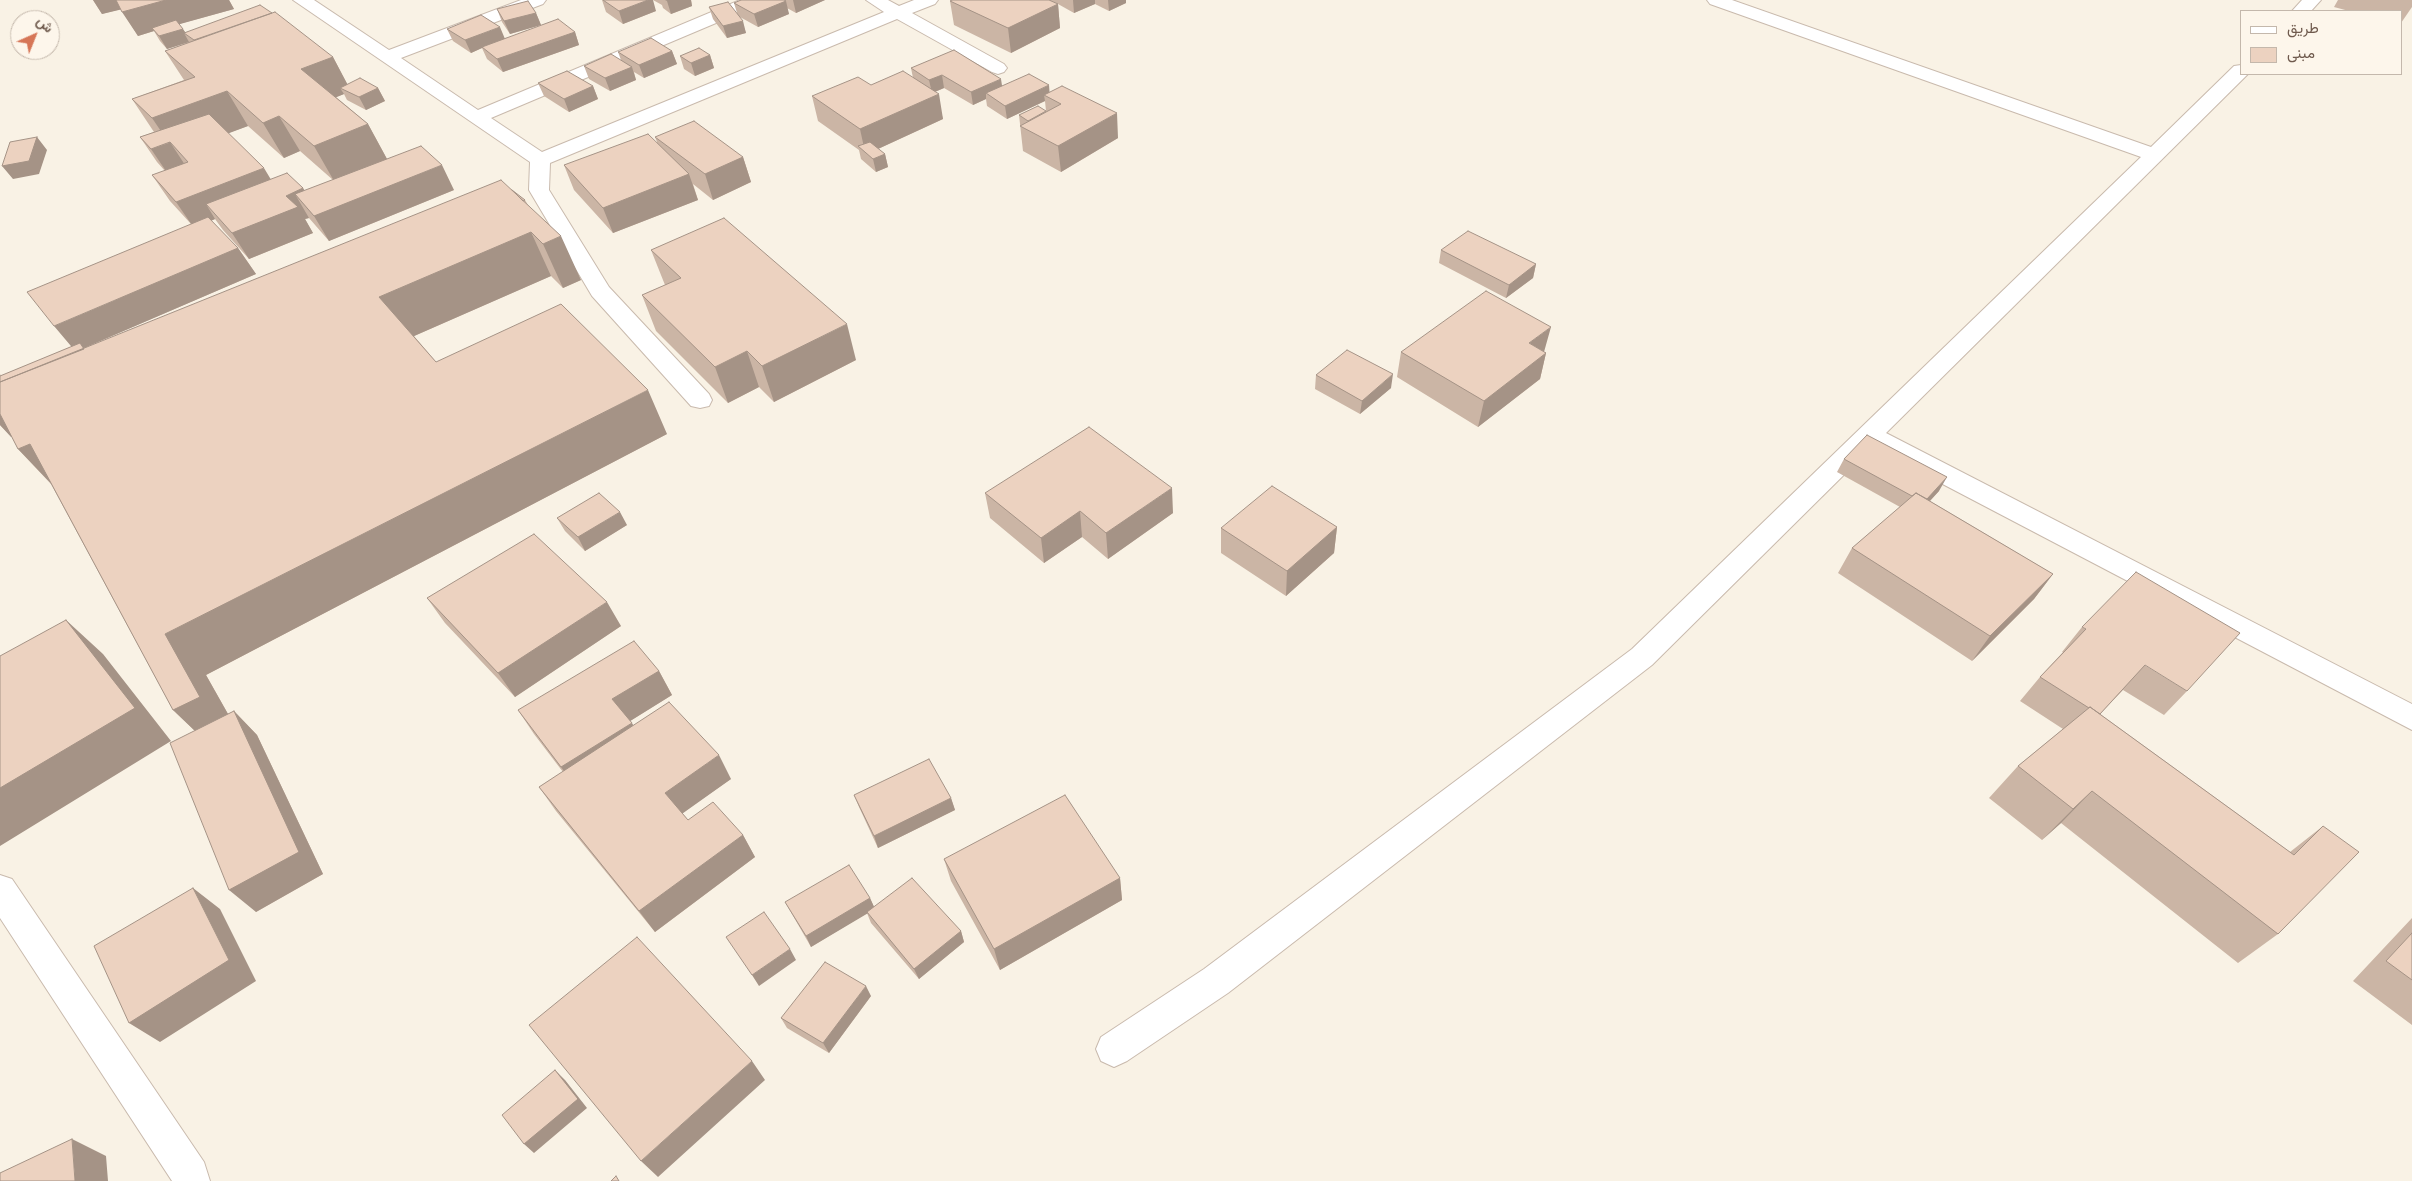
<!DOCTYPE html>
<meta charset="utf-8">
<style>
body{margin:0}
#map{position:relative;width:2412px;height:1181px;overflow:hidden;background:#f9f2e5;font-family:"Alegreya Sans",Vazirmatn,sans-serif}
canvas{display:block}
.legend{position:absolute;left:2240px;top:10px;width:162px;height:65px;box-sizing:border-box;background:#fdf6eb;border:1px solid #c4b8ac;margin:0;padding:6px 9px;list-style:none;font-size:15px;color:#6f5a4d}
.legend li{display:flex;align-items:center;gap:10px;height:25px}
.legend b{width:25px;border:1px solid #c4b8ac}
.north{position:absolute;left:10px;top:10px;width:50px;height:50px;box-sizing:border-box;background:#fdf6eb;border:1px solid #c4b8ac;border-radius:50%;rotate:44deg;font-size:14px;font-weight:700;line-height:20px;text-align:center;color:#6f5a4d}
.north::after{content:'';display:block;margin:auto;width:18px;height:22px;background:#d67657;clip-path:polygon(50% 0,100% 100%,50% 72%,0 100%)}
</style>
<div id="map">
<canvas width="2412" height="1181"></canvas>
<ul class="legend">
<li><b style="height:6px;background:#fff"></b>طريق</li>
<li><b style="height:14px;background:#ecd2c0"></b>مبنى</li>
</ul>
<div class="north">ش</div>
</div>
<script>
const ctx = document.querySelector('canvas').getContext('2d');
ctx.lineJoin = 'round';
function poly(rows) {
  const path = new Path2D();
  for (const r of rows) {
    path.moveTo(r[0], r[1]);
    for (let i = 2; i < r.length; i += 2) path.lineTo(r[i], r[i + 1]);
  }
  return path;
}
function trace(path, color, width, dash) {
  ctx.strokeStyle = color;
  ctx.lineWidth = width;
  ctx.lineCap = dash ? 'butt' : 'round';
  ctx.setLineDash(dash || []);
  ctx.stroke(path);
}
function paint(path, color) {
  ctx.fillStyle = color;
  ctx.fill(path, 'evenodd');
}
const street = poly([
 [293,0,314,0,389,50,521,0,546,0,543,4,401,58,478,110,740,0,764,0,761,4,491,118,542,152,884,12,866,0,888,0,899,6,914,0,938,0,935,4,912,13,1004,64,1007,68,1004,72,998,74,992,72,897,19,550,163,549,190,609,287,709,394,712,400,709,406,700,408,691,406,592,296,529,190,530,162,293,0],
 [1707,0,1732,0,2151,147,2234,66,2241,65,2241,74,2248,74,1886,433,2412,704,2412,730,1872,447,1652,665,1228,993,1127,1061,1114,1067,1101,1061,1096,1049,1101,1037,1204,969,1632,649,2141,157,1710,4,1707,0],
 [2302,0,2321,0,2311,11,2292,11,2302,0],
 [0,875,12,879,204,1162,210,1181,172,1181,0,918,0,875]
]);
trace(street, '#c9baad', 2);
paint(street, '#fff');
paint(poly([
 [93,0,229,0,234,9,179,24,185,32,333,57,347,84,378,88,385,101,366,110,347,100,344,94,336,97,368,124,387,159,454,190,329,241,309,218,305,219,313,233,249,259,223,230,215,219,211,221,238,248,256,274,84,348,512,190,525,200,528,205,581,280,563,288,551,276,414,336,436,362,667,434,206,675,228,714,234,711,257,735,323,874,256,912,195,731,173,710,51,484,18,449,12,437,0,425,0,374,1,376,71,347,191,224,170,201,152,175,165,171,157,162,140,137,154,132,132,99,184,80,165,51,189,42,167,49,160,41,154,31,138,36,121,9,102,14],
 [248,126,284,158,300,151,333,180,305,191,303,188,270,179,228,133],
 [602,0,656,11,623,24,606,12],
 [653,0,691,0,692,6,671,14,663,8,662,5],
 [741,0,825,0,796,13,787,8,789,14,758,27,740,17,746,33,727,38,713,19,709,7,737,13,734,3],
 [1050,0,1126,0,1126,3,1109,11,1095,4,1074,13,1058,4,1060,28,1011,53,954,25,950,1],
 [2338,0,2412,0,2412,7,2401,23,2401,11,2349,11,2334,7],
 [497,9,536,13,541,25,510,34,502,22],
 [447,29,504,38,575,32,579,45,503,72,487,59,482,48,471,53,453,41],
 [672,51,677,64,644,78,634,72,636,80,610,91,589,79,584,66,621,60,618,52],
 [710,55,714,68,695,76,684,69,680,56],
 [911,68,1002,86,1050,92,1118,138,1061,172,1023,151,1019,115,1046,111,1045,101,1007,119,987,106,986,99,973,105,944,88,935,92,943,119,878,149,885,154,888,167,876,172,861,159,859,150,818,121,812,96,913,78],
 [538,83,593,86,598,99,569,112,544,96],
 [655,137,743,157,751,182,713,200,693,184,698,200,613,233,574,190,564,165,657,142],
 [651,250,856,360,774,402,759,387,728,403,656,331,642,295,665,285],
 [1441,250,1536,264,1533,278,1506,298,1439,263],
 [1401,352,1545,352,1546,353,1540,379,1478,427,1397,377],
 [1316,375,1391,388,1360,414,1315,389],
 [1844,459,1939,491,1930,501,2053,574,2034,599,1972,661,1838,573,1852,548,1900,507,1837,472],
 [985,493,1173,513,1108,559,1082,537,1044,563,990,518],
 [557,518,627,525,585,551,565,531],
 [1337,527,1334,553,1286,596,1221,553,1221,528],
 [427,598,621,626,515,697,445,623],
 [2082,627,2187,691,2164,715,2123,690,2100,714,2290,852,2323,826,2278,934,2238,963,2061,823,2042,840,1989,798,2018,766,2063,729,2020,701,2040,677,2063,652,2062,652],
 [659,671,672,695,630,721,633,726,731,779,682,813,688,820,743,835,755,857,655,932,556,811,539,787,563,772,534,734,518,710],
 [854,795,951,798,955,810,878,848,859,807],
 [944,859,1120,878,1122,900,1000,970,951,881],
 [870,898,874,907,961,931,964,942,919,979,871,923,867,913,811,947,785,902],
 [2412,918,2412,1025,2353,981],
 [871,996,829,1053,787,1028,781,1018]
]), '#cbb5a5');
paint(poly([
 [93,0,117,0,123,9,102,14],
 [166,0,229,0,234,9,155,31,152,28,154,31,138,36,122,12],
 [648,0,653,0,656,11,623,24,619,11],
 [665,0,691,0,692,6,671,14,667,1],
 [793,0,825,0,796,13],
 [1073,0,1095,0,1095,4,1074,13],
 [1108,0,1126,0,1126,3,1109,11],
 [786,1,789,14,758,27,754,14],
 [1058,4,1060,28,1011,53,1008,28],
 [536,13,541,25,510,34,504,21],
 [743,21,746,33,727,38,723,26],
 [500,27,505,39,482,47,482,48,471,53,465,40],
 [183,29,187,35,184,33,189,42,167,49,159,36],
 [575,32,579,45,503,72,497,59],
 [672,51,677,64,644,78,639,65],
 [710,55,714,68,695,76,691,63],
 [333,57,351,91,340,88,344,94,320,104,301,69],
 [632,67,636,80,610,91,605,78],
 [942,75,944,88,932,93,929,80],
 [1001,79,1003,92,986,93,986,99,973,105,971,92],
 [1049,85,1050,98,1044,95,1045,101,1007,119,1005,106],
 [593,86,598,99,569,112,564,99],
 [378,88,385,101,366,110,359,97],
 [227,91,248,126,179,152,170,142,187,168,168,174,151,149,169,143,152,118],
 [939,94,943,119,867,154,865,152,860,129],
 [1117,113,1118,138,1061,172,1058,146],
 [279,116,300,151,284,158,263,123],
 [368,124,387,159,334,181,314,146],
 [37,137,47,150,39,174,13,179,2,166],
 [885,154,888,167,876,172,873,159],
 [743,157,751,182,713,200,705,174],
 [442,165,454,190,329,241,314,216,295,194,309,218,305,219,313,233,249,259,232,233,286,196,303,188,318,214],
 [264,168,279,193,206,204,215,219,194,228,176,202],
 [689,174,698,200,613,233,603,208],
 [531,232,551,276,405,340,379,297],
 [561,236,581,280,563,288,543,244],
 [238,248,256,274,84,348,117,391,11,437,0,425,0,406,76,352,54,326],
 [1536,264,1533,278,1506,298,1509,285],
 [847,324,856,360,774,402,762,366],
 [1551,327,1544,352,1529,343],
 [747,351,759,387,728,403,715,367],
 [1546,353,1540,379,1478,427,1484,401],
 [1393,374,1391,388,1360,414,1362,401],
 [648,390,667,434,206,675,241,737,216,751,173,710,165,634],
 [30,444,60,493,18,449],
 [1947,477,1939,491,1916,516,1924,502],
 [1172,488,1173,513,1108,559,1106,533],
 [1080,511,1082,537,1044,563,1041,538],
 [620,512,627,525,585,551,578,537],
 [1337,527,1334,553,1286,596,1287,571],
 [2053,574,2034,599,1972,661,1990,636],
 [607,602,621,626,515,697,498,673],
 [66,620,103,654,171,741,0,846,0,788],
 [659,671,672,695,627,723,612,699],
 [234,711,257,735,323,874,256,912,229,890],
 [632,723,646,747,578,790,561,767],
 [719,755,731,779,679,816,665,793],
 [2092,791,2061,823,2042,840,2073,809],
 [951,798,955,810,878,848,874,836],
 [743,835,755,857,655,932,639,911],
 [1120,878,1122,900,1000,970,994,949],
 [193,888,220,909,256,981,160,1042,129,1023],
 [870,898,875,909,811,947,806,936],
 [961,931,964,942,919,979,914,969],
 [790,949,796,960,759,986,752,975],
 [866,986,871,996,829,1053,823,1043],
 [752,1061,765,1080,658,1177,641,1161],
 [555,1070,565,1080,587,1108,534,1153,524,1144],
 [72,1139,106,1156,108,1181,75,1181]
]), '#a59386');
const building = poly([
 [116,0,166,0,122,12,116,0],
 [603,0,648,0,619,11,603,0],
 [741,0,784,0,786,1,754,14,734,3,741,0],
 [952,0,1049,0,1058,4,1008,28,950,1,952,0],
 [528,1,536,13,504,21,497,9,528,1],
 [728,2,743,21,723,26,709,7,728,2],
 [260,5,272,13,194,40,184,33,260,5],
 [275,12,333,57,301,69,368,124,314,146,279,116,263,123,227,91,152,118,132,99,195,77,165,51,275,12],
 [481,15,500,27,465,40,447,29,481,15],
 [558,19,575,32,497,59,482,47,558,19],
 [176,20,183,29,159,36,152,28,176,20],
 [651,38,672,51,639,65,618,52,651,38],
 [699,48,710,55,691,63,680,56,699,48],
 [954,50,1001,79,971,92,942,75,929,80,911,68,954,50],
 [611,54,632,67,605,78,584,66,611,54],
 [567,71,593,86,564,99,538,83,567,71],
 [903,71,939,94,860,129,812,96,858,77,871,85,903,71],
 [1029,74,1049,85,1005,106,986,93,1029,74],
 [360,78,378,88,359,97,340,88,360,78],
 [1062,86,1117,113,1058,146,1020,126,1061,104,1044,95,1062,86],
 [1038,106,1046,111,1028,121,1019,115,1038,106],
 [209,114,264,168,176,202,152,175,188,162,170,142,151,149,140,137,209,114],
 [694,121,743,157,705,174,655,137,694,121],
 [648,134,689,174,603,208,564,165,648,134],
 [37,137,29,161,2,166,10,142,37,137],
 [870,142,885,154,873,159,858,146,870,142],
 [421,146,442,165,314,216,295,194,421,146],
 [287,173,303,188,286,196,298,207,232,233,206,204,287,173],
 [501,180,561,236,543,244,531,232,379,297,436,362,561,304,648,390,165,634,200,697,173,710,30,444,18,449,0,414,0,382,501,180],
 [512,190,525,200,523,201,512,190],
 [208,217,238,248,54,326,27,292,208,217],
 [724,218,847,324,762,366,747,351,715,367,642,295,681,278,651,250,724,218],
 [1468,231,1536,264,1509,285,1441,250,1468,231],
 [1486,291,1551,327,1529,343,1546,353,1484,401,1401,352,1486,291],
 [80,343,84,349,0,382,0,376,80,343],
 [1347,350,1393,374,1362,401,1316,375,1347,350],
 [1089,427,1172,488,1106,533,1080,511,1041,538,985,493,1089,427],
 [1867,435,1947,477,1927,499,1916,493,1912,496,1844,459,1867,435],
 [1272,486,1337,527,1287,571,1221,528,1272,486],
 [599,493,620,512,578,537,557,518,599,493],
 [1916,493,2053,574,1990,636,1852,548,1916,493],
 [534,534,607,602,498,673,427,598,534,534],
 [2136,572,2240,633,2187,691,2145,665,2100,714,2090,707,2089,708,2040,677,2086,629,2082,627,2136,572],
 [66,620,135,708,0,788,0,656,66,620],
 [634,641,659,671,612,699,632,723,561,767,518,710,634,641],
 [669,702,719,755,665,793,688,820,713,802,743,835,639,911,539,787,669,702],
 [2090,707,2294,855,2323,826,2359,852,2278,934,2092,791,2073,809,2018,766,2090,707],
 [234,711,299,852,229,890,170,743,234,711],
 [929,759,951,798,874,836,854,795,929,759],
 [1065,795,1120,878,994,949,944,859,1065,795],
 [849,865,870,898,806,936,785,902,849,865],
 [912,878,961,931,914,969,867,912,912,878],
 [193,888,229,960,129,1023,94,946,193,888],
 [764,912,790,949,752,975,726,937,764,912],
 [2412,933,2412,980,2386,961,2412,933],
 [637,937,752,1061,641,1161,529,1025,637,937],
 [825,962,866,986,823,1043,781,1018,825,962],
 [555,1070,578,1099,524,1144,502,1115,555,1070],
 [72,1139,75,1181,0,1181,0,1173,72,1139],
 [616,1176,619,1181,611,1181,616,1176]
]);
paint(building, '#ecd2c0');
trace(building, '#a59386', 1);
</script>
